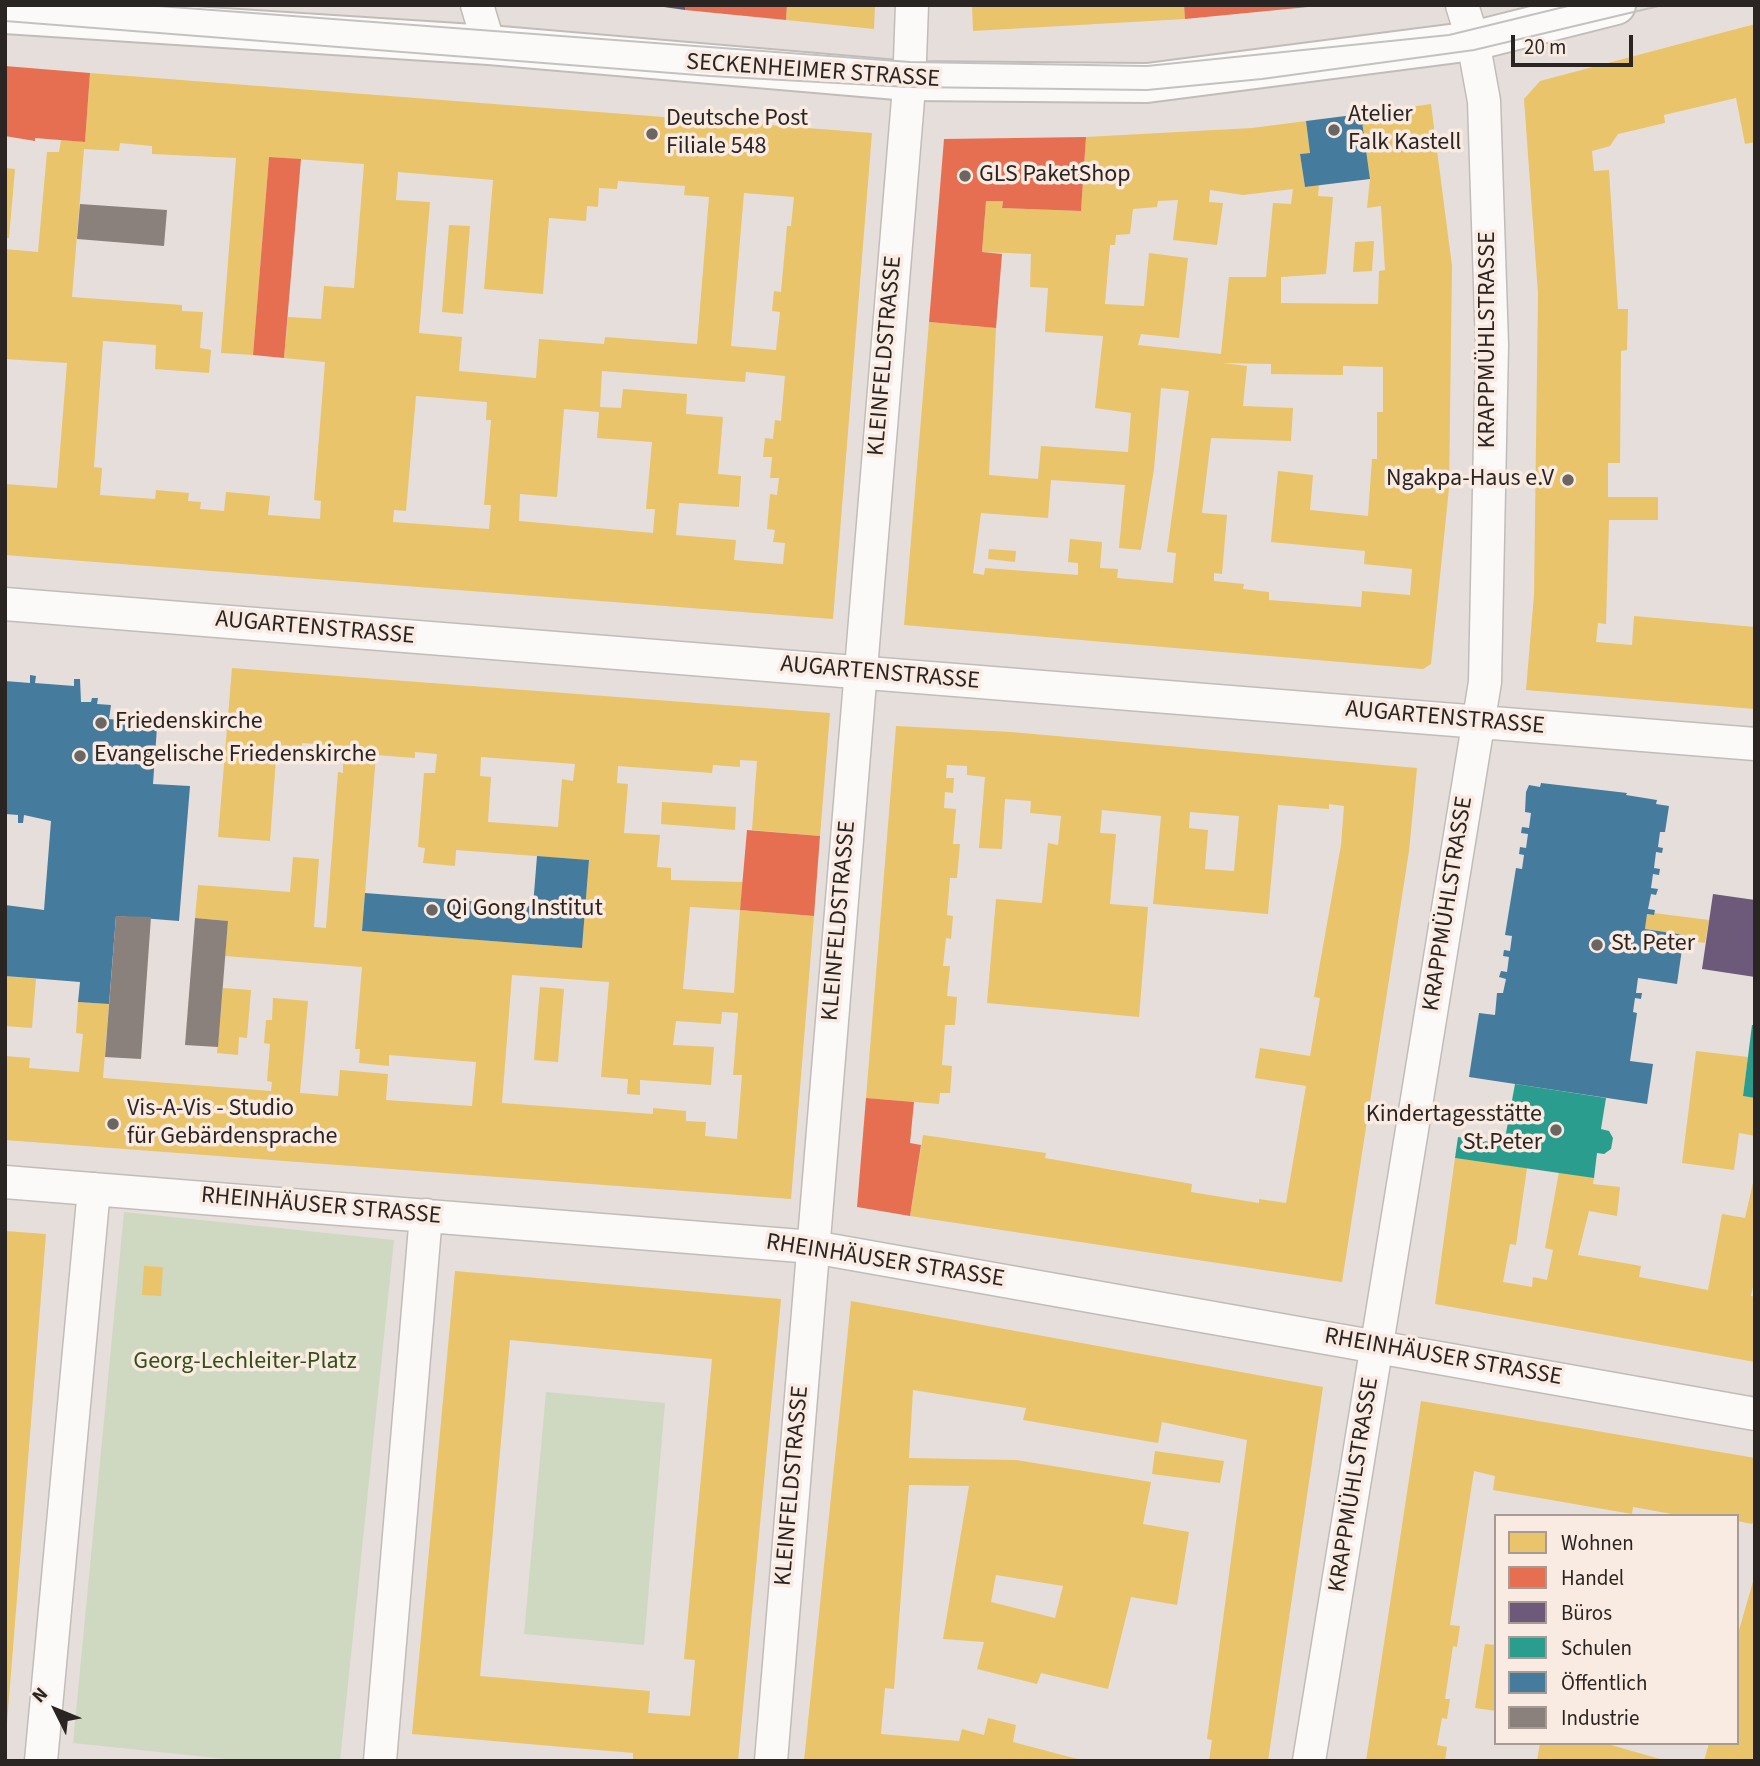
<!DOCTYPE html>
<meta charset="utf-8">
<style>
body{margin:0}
#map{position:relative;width:1760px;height:1766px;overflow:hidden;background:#e6deda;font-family:"Source Sans 3",sans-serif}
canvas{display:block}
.frame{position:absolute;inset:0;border:7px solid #2a2522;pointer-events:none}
.legend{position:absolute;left:1494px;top:1514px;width:245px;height:231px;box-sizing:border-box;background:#f9eae2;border:2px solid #a69b95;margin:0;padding:9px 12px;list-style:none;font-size:21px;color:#2a2522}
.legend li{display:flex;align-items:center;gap:14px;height:35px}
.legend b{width:35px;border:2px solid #a69b95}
.north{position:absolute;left:21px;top:1675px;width:70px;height:70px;-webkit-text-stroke:5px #f9eae2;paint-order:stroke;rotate:313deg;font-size:19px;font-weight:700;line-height:28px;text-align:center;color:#2a2522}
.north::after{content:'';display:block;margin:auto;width:24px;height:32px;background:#2a2522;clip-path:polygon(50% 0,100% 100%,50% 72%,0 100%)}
.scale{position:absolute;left:1511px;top:35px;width:122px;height:32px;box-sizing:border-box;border:4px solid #2a2522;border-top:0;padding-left:9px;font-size:21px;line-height:24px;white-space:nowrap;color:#2a2522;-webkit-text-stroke:5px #f9eae2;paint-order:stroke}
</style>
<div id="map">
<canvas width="1760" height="1766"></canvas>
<div class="frame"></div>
<ul class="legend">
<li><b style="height:19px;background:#e9c46a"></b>Wohnen</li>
<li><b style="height:19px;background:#e76f51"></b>Handel</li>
<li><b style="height:19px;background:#6d597a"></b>Büros</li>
<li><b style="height:19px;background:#2a9d8f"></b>Schulen</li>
<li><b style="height:19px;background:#457b9d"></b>Öffentlich</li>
<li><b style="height:19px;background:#8a817c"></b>Industrie</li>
</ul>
<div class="north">N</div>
<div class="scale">20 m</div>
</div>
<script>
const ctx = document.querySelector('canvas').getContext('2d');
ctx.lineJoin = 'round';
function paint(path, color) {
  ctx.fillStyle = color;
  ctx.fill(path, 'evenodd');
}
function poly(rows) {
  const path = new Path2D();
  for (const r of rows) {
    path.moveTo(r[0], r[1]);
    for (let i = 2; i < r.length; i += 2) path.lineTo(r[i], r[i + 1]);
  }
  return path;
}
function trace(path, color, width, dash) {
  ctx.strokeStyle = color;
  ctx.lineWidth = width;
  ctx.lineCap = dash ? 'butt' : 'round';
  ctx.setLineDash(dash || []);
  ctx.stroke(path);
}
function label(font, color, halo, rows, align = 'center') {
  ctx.font = font + ' "Source Sans 3",sans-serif';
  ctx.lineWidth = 7;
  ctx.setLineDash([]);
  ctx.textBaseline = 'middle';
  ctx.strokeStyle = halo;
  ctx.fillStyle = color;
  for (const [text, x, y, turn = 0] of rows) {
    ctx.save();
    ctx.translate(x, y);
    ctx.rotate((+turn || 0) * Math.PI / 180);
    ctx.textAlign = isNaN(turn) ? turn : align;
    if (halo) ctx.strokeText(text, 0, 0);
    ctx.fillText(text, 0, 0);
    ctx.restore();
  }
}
paint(poly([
 [124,1212,394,1240,340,1761,245,1761,73,1743],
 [546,1392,665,1403,644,1645,524,1634]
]), '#cfd9c2');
paint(poly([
 [787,5,875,5,874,29,786,20],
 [972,5,1184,5,1185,19,973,31],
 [1755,24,1755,142,1745,144,1736,98,1664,115,1665,123,1618,134,1610,146,1592,151,1594,171,1609,170,1618,309,1628,309,1627,350,1621,351,1620,463,1608,463,1608,497,1658,497,1658,520,1609,520,1606,624,1598,623,1596,642,1632,645,1634,616,1755,627,1755,709,1526,690,1534,595,1538,293,1524,99,1540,81],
 [90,73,872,133,833,619,5,555,5,484,57,488,67,363,5,359,5,249,38,252,47,152,59,152,61,140,85,142],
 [120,143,152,146,152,154,236,158,221,353,253,355,269,157,364,164,354,288,324,286,321,319,288,317,284,358,325,362,314,500,321,501,320,519,268,515,270,496,226,492,224,511,200,509,201,502,188,501,189,493,156,490,155,499,100,495,102,468,94,467,103,341,156,345,155,369,209,373,211,350,200,348,203,312,182,311,182,305,72,297,84,149,119,151],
 [398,172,493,180,484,289,543,294,549,218,586,221,587,206,598,207,599,188,617,189,618,181,685,186,684,195,709,197,697,344,605,337,604,344,539,339,536,378,459,371,462,337,419,333,430,202,396,200],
 [744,193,794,197,791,226,787,226,781,292,774,291,772,311,780,312,776,350,731,346],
 [602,371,745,382,746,372,785,376,781,421,775,420,773,439,765,438,763,457,772,457,770,478,779,478,777,495,770,494,767,529,775,530,773,542,785,543,783,564,734,560,736,540,676,535,679,503,739,507,741,476,718,474,723,417,686,414,687,394,623,389,621,408,600,407],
 [416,396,487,402,486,420,491,420,484,505,491,505,489,529,393,522,394,510,406,511],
 [564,409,599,412,597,438,652,442,646,509,655,509,653,533,519,521,520,494,557,497],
 [1431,104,1452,266,1449,488,1431,664,1423,669,904,625,929,322,996,328,989,475,1038,479,1041,446,1128,452,1131,413,1095,408,1103,336,1045,332,1048,288,1030,287,1031,254,982,252,986,201,1003,201,1002,208,1081,211,1086,137,1252,128,1306,121,1310,153,1300,154,1305,187,1319,185,1318,196,1333,197,1326,274,1281,277,1281,303,1378,304,1379,271,1385,270,1381,206,1367,208,1370,179,1361,114],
 [1293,189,1291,204,1273,203,1266,277,1229,277,1221,354,1138,345,1141,334,1179,338,1188,258,1149,253,1144,306,1105,304,1110,245,1115,245,1116,235,1130,234,1133,209,1157,207,1158,201,1178,200,1173,240,1217,245,1223,203,1209,202,1210,190,1243,195],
 [1223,363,1271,364,1271,374,1343,375,1343,366,1383,367,1383,412,1377,412,1377,459,1372,459,1368,516,1310,510,1313,475,1278,471,1271,542,1365,551,1364,564,1412,569,1410,595,1362,591,1361,607,1269,600,1269,592,1243,589,1244,584,1214,581,1214,573,1222,574,1227,515,1202,513,1211,438,1291,441,1293,408,1243,406,1247,366],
 [1161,388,1189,391,1167,552,1176,553,1173,583,1117,578,1118,569,1100,568,1102,542,1070,539,1068,562,1078,563,1078,575,985,568,984,575,973,573,981,513,1048,518,1051,480,1125,485,1119,548,1141,550,1154,469],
 [5,168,15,169,9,238,5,238],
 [449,225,470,226,463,314,442,312],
 [1374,241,1372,271,1353,272,1355,242],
 [989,549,1016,551,1015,562,988,559],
 [232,668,830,713,820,836,752,830,757,761,740,760,740,767,713,765,712,773,618,766,617,783,628,784,624,833,660,835,657,867,671,868,671,880,743,882,740,910,690,907,683,989,734,993,740,910,814,916,791,1199,5,1140,5,1056,30,1058,29,1068,79,1072,83,1034,76,1033,78,1002,109,1004,103,1078,271,1091,272,1082,267,1081,270,1044,264,1043,266,1020,272,1020,273,998,308,1001,300,1093,338,1096,340,1070,388,1074,386,1100,472,1106,476,1062,389,1055,389,1066,359,1063,360,1049,355,1049,362,967,225,956,228,921,195,918,198,885,290,892,293,857,319,859,314,927,326,928,338,772,343,773,343,760,354,761,355,747,302,743,302,747,277,745,270,841,218,837],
 [415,752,437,754,435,773,424,773,418,847,425,848,423,863,455,866,456,850,589,860,582,948,362,931,376,755,415,758],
 [481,757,575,764,573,781,562,779,558,827,488,822,491,777,480,776],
 [512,975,609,982,601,1077,628,1079,627,1094,640,1095,640,1080,711,1085,714,1047,673,1045,676,1021,721,1024,722,1012,738,1013,733,1075,742,1075,737,1139,705,1136,706,1122,686,1121,686,1111,653,1108,653,1114,502,1103],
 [896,726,1011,732,1417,768,1409,851,1342,1282,910,1216,923,1135,1046,1153,1045,1158,1192,1184,1191,1192,1259,1203,1259,1199,1286,1203,1306,1086,1255,1078,1260,1048,1310,1056,1320,998,1314,997,1341,845,1344,806,1329,804,1329,809,1278,805,1268,914,1153,904,1161,816,1102,810,1100,833,1116,834,1110,904,1148,907,1139,1017,987,1003,996,899,1042,903,1048,843,1058,845,1061,816,1030,813,1031,801,1005,799,1002,849,979,848,985,777,967,775,967,766,947,765,946,778,954,778,953,793,945,792,944,808,956,809,953,844,960,844,957,878,950,878,947,915,953,916,951,939,946,938,943,966,950,966,947,996,957,997,955,1025,945,1025,942,1065,952,1066,950,1093,940,1093,939,1104,866,1098],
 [1190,812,1239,816,1234,871,1205,869,1208,830,1189,828],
 [662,802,736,807,735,830,661,824],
 [1654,913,1709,920,1705,943,1683,940,1684,935,1645,929,1647,914,1654,915],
 [5,976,36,979,32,1028,5,1026],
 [540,987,564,989,558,1062,534,1060],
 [223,988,251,990,247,1038,239,1037,238,1055,217,1053],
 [1696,1051,1748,1057,1743,1096,1755,1098,1755,1136,1739,1133,1734,1170,1682,1163],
 [1455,1158,1527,1168,1516,1245,1510,1244,1503,1282,1532,1287,1533,1277,1547,1280,1553,1250,1545,1248,1559,1172,1594,1178,1593,1184,1620,1187,1617,1216,1589,1211,1578,1255,1641,1266,1639,1277,1708,1290,1722,1214,1745,1218,1755,1174,1755,1277,1751,1296,1755,1297,1755,1362,1435,1304],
 [5,1231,46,1234,7,1723,5,1723],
 [144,1266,163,1267,161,1296,142,1295],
 [455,1271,781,1299,738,1761,633,1761,633,1753,412,1734],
 [510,1340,712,1359,684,1659,695,1660,690,1716,648,1713,650,1691,480,1676],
 [851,1301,1323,1387,1268,1761,1209,1761,1212,1740,1207,1739,1247,1440,1162,1422,1158,1443,1023,1420,1026,1408,913,1390,909,1458,1016,1460,1151,1482,1143,1524,1189,1532,1177,1605,1131,1597,1108,1689,1041,1673,1037,1684,977,1669,984,1642,943,1639,969,1486,909,1485,894,1689,885,1688,881,1734,959,1741,962,1729,984,1735,988,1718,1016,1725,1013,1742,1085,1761,804,1761],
 [996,1575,1063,1586,1055,1618,991,1602],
 [1421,1401,1755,1458,1755,1520,1752,1524,1737,1521,1737,1516,1683,1516,1633,1507,1632,1514,1557,1501,1493,1490,1495,1476,1474,1471,1450,1625,1460,1626,1457,1647,1453,1646,1445,1699,1450,1699,1447,1719,1442,1718,1437,1745,1447,1747,1445,1761,1366,1761],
 [1155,1451,1224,1461,1220,1483,1152,1474],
 [1755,1575,1755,1761,1704,1761,1709,1743,1737,1743,1737,1637],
 [1485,1644,1496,1645,1496,1711,1475,1708],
 [1540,1743,1604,1743,1667,1761,1537,1761]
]), '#e9c46a');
paint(poly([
 [686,5,787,5,786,20,685,10],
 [1184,5,1308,5,1308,7,1185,19],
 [5,66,90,73,85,142,35,138,35,141,5,136],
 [1086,137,1081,211,1002,208,1003,201,986,201,982,252,1002,254,996,328,929,322,944,139],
 [269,157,301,159,284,358,253,355],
 [747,830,820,836,814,916,740,910],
 [866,1098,914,1102,910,1143,921,1145,910,1216,857,1207]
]), '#e76f51');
paint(poly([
 [650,5,686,5,685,10],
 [1713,894,1755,900,1755,977,1702,969]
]), '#6d597a');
paint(poly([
 [1752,1025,1755,1025,1755,1098,1743,1096],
 [1515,1084,1606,1098,1601,1129,1609,1131,1613,1138,1611,1149,1604,1154,1597,1153,1594,1178,1455,1158,1458,1137,1504,1144]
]), '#2a9d8f');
paint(poly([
 [1361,114,1370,179,1305,187,1300,154,1310,153,1306,121],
 [30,675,36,676,35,683,74,686,74,679,80,679,81,702,91,702,92,698,98,698,97,704,111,705,109,719,151,723,151,719,157,719,156,724,161,724,157,727,153,784,190,786,179,921,116,916,109,1004,78,1002,80,982,5,976,5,905,44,910,51,821,24,815,23,823,18,823,18,815,5,814,5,681,30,683],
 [1541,783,1627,793,1626,795,1657,800,1656,804,1669,806,1665,832,1660,832,1658,847,1663,848,1662,853,1656,852,1654,868,1660,869,1659,875,1653,874,1651,888,1658,889,1656,895,1651,894,1648,909,1655,910,1654,915,1647,914,1645,929,1684,935,1677,984,1638,978,1636,993,1642,993,1641,999,1635,998,1633,1012,1637,1013,1630,1061,1653,1064,1647,1104,1469,1077,1479,1013,1495,1015,1497,993,1503,993,1506,979,1499,977,1501,971,1507,972,1509,957,1503,956,1504,950,1510,951,1512,936,1505,935,1516,868,1522,869,1524,855,1519,854,1520,847,1526,848,1528,834,1521,833,1522,827,1529,828,1531,813,1525,812,1526,792,1529,785,1540,787],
 [537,856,589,860,582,948,362,931,365,893,533,906]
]), '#457b9d');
paint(poly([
 [80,204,167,210,164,246,77,239],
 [116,916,151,917,141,1059,105,1057],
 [195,918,228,921,218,1047,185,1045]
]), '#8a817c');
const street = poly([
 [477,5,489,45],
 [5,604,1755,744],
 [5,1182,813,1247,1755,1414],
 [41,1761,94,1189],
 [380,1761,426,1215],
 [771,1761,909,87,912,5],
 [1309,1761,1485,682,1492,345,1484,101,1473,41,1462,5]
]);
const secondary = poly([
 [5,14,489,45,909,81,1147,83,1473,41,1616,5]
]);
trace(street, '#c2bcb8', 35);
trace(secondary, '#c2bcb8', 42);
trace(street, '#fbfaf9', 32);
trace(secondary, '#fbfaf9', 38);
trace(poly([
 [145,5,910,62,1147,66,1449,35,1572,5],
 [5,21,710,76,909,87,1147,90,1262,79,1474,50,1663,5]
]), '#c4c2c1', 2);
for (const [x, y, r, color] of [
 [1334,130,7,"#6c6662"],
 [652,134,7,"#6c6662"],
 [965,176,7,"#6c6662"],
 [1568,480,7,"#6c6662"],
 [101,723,7,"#6c6662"],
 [80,756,7,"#6c6662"],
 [432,910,7,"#6c6662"],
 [1597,945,7,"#6c6662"],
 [113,1124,7,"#6c6662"],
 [1556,1130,7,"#6c6662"]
]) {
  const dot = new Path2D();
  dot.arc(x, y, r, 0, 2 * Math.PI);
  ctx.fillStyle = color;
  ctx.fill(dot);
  trace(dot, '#f9eae2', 2.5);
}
label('24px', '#2a2522', '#f9eae2', [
 ["SECKENHEIMER STRASSE",813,72,4],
 ["KRAPPMÜHLSTRASSE",1489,340,-90],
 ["KLEINFELDSTRASSE",886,356,-85],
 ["AUGARTENSTRASSE",315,629,5],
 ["AUGARTENSTRASSE",880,674,5],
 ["AUGARTENSTRASSE",1445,719,5],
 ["KRAPPMÜHLSTRASSE",1449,904,-81],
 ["KLEINFELDSTRASSE",840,921,-85],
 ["RHEINHÄUSER STRASSE",321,1207,5],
 ["RHEINHÄUSER STRASSE",885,1262,9],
 ["RHEINHÄUSER STRASSE",1443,1358,10],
 ["KRAPPMÜHLSTRASSE",1355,1485,-81],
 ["KLEINFELDSTRASSE",793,1486,-85]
]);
label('24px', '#2a2522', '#f9eae2', [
 ["Atelier",1348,116],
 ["Falk Kastell",1348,144],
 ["Deutsche Post",666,120],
 ["Filiale 548",666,148],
 ["GLS PaketShop",979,176],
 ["Ngakpa-Haus e.V",1554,480,"right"],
 ["Friedenskirche",115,723],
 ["Evangelische Friedenskirche",94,756],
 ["Qi Gong Institut",446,910],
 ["St. Peter",1611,945],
 ["Vis-A-Vis - Studio",127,1110],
 ["für Gebärdensprache",127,1138],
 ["Kindertagesstätte",1542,1116,"right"],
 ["St.Peter",1542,1144,"right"]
], 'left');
label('24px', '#315116', '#f9eae2', [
 ["Georg-Lechleiter-Platz",245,1363]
]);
</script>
